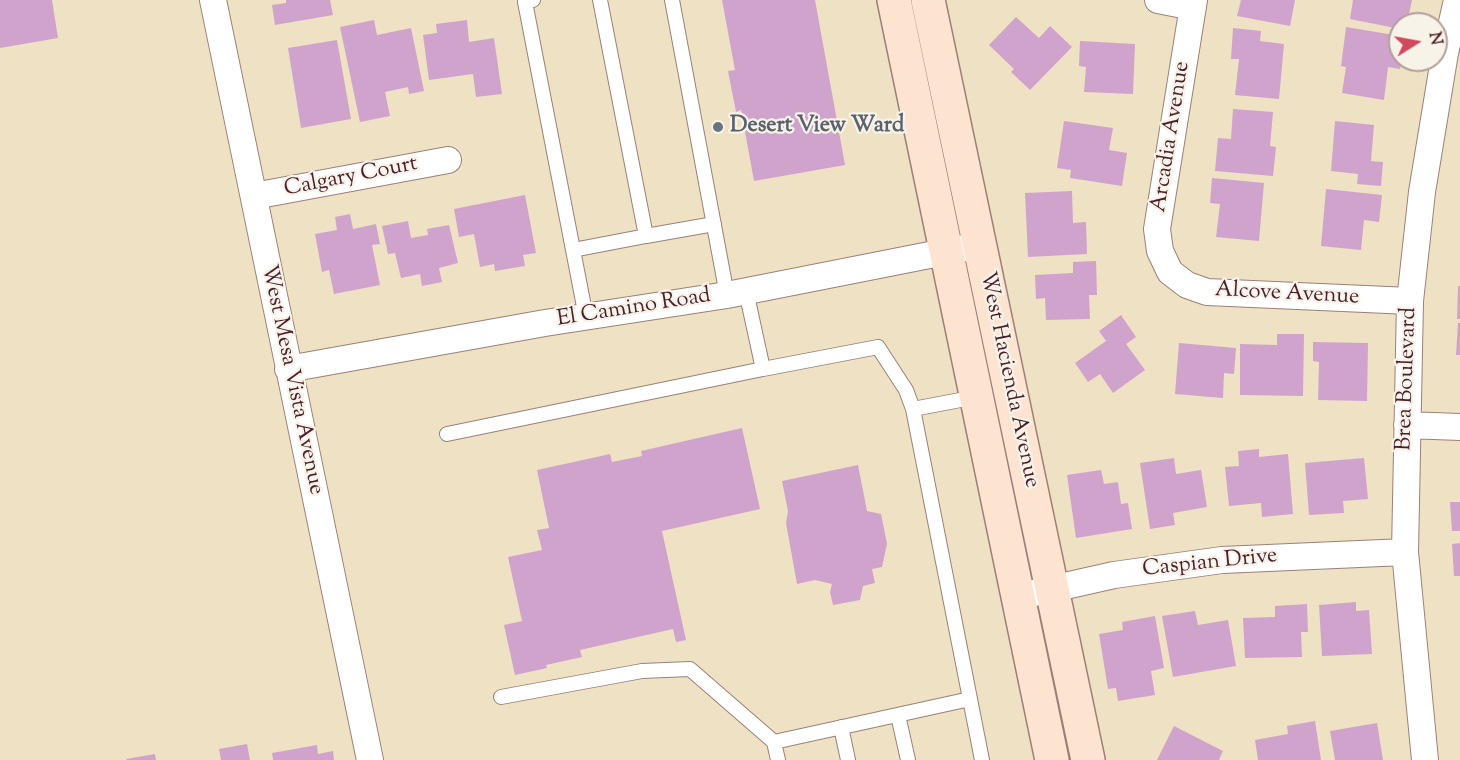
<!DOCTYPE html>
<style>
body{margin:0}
#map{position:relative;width:1460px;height:760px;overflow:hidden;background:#efe1c4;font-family:"Sorts Mill Goudy",serif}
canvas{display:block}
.north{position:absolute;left:1388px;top:12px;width:60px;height:60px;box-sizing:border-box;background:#f7f3e8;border:2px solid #b29e9c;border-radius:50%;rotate:79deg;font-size:16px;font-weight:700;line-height:24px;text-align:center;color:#4a1f2b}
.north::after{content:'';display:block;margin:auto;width:21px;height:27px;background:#d1495b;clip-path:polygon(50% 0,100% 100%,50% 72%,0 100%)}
</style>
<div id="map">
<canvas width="1460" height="760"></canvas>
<div class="north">N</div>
</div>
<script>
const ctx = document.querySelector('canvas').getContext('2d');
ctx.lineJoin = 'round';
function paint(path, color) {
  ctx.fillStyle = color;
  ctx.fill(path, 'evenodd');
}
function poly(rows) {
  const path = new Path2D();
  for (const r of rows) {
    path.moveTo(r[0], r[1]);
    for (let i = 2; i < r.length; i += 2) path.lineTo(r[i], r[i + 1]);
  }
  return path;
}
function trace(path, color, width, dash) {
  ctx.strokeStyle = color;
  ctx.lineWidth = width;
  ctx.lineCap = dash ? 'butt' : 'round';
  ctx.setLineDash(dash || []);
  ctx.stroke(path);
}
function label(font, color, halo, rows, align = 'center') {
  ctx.font = font + ' "Sorts Mill Goudy",serif';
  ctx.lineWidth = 4.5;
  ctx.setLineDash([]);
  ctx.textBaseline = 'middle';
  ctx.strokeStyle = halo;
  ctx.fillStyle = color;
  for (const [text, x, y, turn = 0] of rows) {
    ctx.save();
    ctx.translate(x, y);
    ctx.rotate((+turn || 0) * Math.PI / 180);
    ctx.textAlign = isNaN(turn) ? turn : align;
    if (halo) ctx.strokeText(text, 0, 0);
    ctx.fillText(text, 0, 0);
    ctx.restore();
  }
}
paint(poly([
 [0,0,52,0,58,38,0,48],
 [286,0,330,0,333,15,275,25,272,5,286,3],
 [722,0,815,0,845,165,754,181,741,110,736,112,728,71,735,70],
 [1241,0,1295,0,1290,26,1237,16],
 [1353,0,1412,0,1407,24,1400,24,1400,29,1350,19],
 [1016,17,1039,38,1050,26,1072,47,1030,90,1011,72,1014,69,989,45],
 [374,20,377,35,411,28,424,91,409,94,408,87,385,92,390,116,360,122,340,27],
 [467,20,469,42,494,38,502,94,476,97,473,74,429,80,423,35,437,33,436,24],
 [1346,27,1400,36,1400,60,1402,60,1400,69,1388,67,1384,100,1342,93,1346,67,1341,66],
 [1233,28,1261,31,1260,41,1284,44,1279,99,1235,95,1239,59,1231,59],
 [337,40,351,119,301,128,288,48],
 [1080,41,1135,44,1133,94,1084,92,1086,67,1079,66],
 [1233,109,1273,112,1270,146,1276,147,1273,176,1215,171,1218,138,1231,139],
 [1064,121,1113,128,1109,150,1127,153,1122,186,1070,178,1071,170,1057,168],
 [1335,121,1374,125,1371,161,1383,162,1381,186,1357,184,1358,174,1331,171],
 [1212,178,1264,183,1259,241,1216,237,1220,204,1210,203],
 [1326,189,1382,195,1379,222,1364,220,1361,250,1321,246],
 [1072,191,1073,223,1086,222,1087,254,1028,257,1025,193],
 [525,195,536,253,523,255,525,266,495,271,494,264,480,267,474,234,459,237,454,209],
 [350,214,353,229,376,224,380,244,372,245,380,285,334,294,329,270,322,272,315,234,337,230,335,217],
 [408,221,411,238,428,235,427,229,449,225,458,263,439,268,442,282,422,286,420,274,401,278,395,253,388,254,382,226],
 [1096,261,1097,295,1089,295,1090,319,1046,320,1045,298,1036,299,1035,275,1073,273,1073,262],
 [1458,286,1460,286,1460,319,1457,319],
 [1121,315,1136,337,1126,344,1145,370,1113,393,1100,374,1088,382,1075,363,1106,341,1099,331],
 [1458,323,1460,323,1460,355,1456,355],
 [1277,334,1304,334,1303,396,1240,395,1240,344,1277,345],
 [1313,342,1368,343,1367,401,1318,400,1319,362,1313,361],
 [1179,343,1236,348,1234,374,1224,373,1223,398,1175,394],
 [742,428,760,509,662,531,686,640,676,642,673,629,580,650,582,657,546,665,547,668,515,675,504,625,522,621,508,557,542,550,537,530,549,528,537,470,610,454,612,462,642,456,641,451],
 [1259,449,1259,457,1288,454,1293,514,1262,517,1261,503,1229,506,1225,467,1239,466,1238,451],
 [1174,458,1176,474,1201,470,1207,507,1173,513,1175,525,1150,529,1140,463],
 [1364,458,1368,499,1343,501,1344,513,1309,515,1305,463],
 [858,465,867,511,881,514,887,544,882,567,872,569,875,583,863,586,860,600,833,605,830,592,832,584,815,580,797,584,786,523,788,511,782,481],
 [1101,470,1104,484,1118,482,1121,504,1128,503,1132,529,1076,538,1067,475],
 [1450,502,1460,502,1460,531,1452,531],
 [1460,543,1460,576,1454,576,1452,544],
 [1356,602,1356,611,1369,610,1372,654,1322,656,1319,605],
 [1307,604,1308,632,1301,632,1302,657,1245,658,1243,618,1275,617,1275,606],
 [1195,611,1198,625,1228,620,1236,666,1173,677,1162,616],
 [1155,616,1164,668,1151,671,1155,695,1118,701,1116,688,1108,689,1099,634,1123,630,1122,622],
 [1315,721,1321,760,1258,760,1255,740,1288,734,1287,726],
 [1377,723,1383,760,1335,760,1330,731],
 [1174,726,1223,751,1219,760,1157,760],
 [247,744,250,760,221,760,219,749],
 [317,745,318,754,333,751,334,760,273,760,272,753],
 [155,754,156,760,127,760,126,759]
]), '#d0a3cd');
const service = poly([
 [533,0,525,2,586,317],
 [672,0,727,295],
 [646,236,714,224],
 [573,250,646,236,600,0],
 [763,369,878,347,906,390,913,409,982,760],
 [913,409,976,397],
 [447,434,763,369,746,291],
 [501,697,642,671,690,669,774,742],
 [898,715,908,760],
 [841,727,848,760],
 [778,760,774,742,970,699]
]);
const minor = poly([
 [213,0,370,760],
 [1158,0,1193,7],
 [1194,0,1157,229,1160,251,1170,272,1187,285,1207,292,1410,301],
 [254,196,448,160],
 [288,369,545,323,727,295,965,248],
 [1407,425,1460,427],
 [1034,593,1114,575,1222,560,1405,552],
 [1425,760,1405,552,1410,301,1422,192,1445,53,1457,0]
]);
const secondary = poly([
 [894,0,1052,760],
 [928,0,1088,760]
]);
trace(service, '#9c8078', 16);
trace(minor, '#9c8078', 28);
trace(secondary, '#9c8078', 36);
trace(service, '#fff', 14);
trace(minor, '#fff', 26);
trace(secondary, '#fde4d0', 33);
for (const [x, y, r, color] of [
 [718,127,6,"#6b7280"]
]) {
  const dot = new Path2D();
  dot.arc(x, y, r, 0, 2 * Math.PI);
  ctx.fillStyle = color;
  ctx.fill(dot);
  trace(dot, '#f7f3e8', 2);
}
label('bold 22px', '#5b616d', '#f7f3e8', [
 ["Desert View Ward",730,127]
], 'left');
label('22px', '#4a1f2b', '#f7f3e8', [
 ["Arcadia Avenue",1172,137,-81],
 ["Calgary Court",351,178,-11],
 ["Alcove Avenue",1287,295,3],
 ["El Camino Road",634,309,-9],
 ["Brea Boulevard",1408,379,-88],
 ["West Mesa Vista Avenue",291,380,78],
 ["West Hacienda Avenue",1008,380,78],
 ["Caspian Drive",1210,564,-6]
]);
</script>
